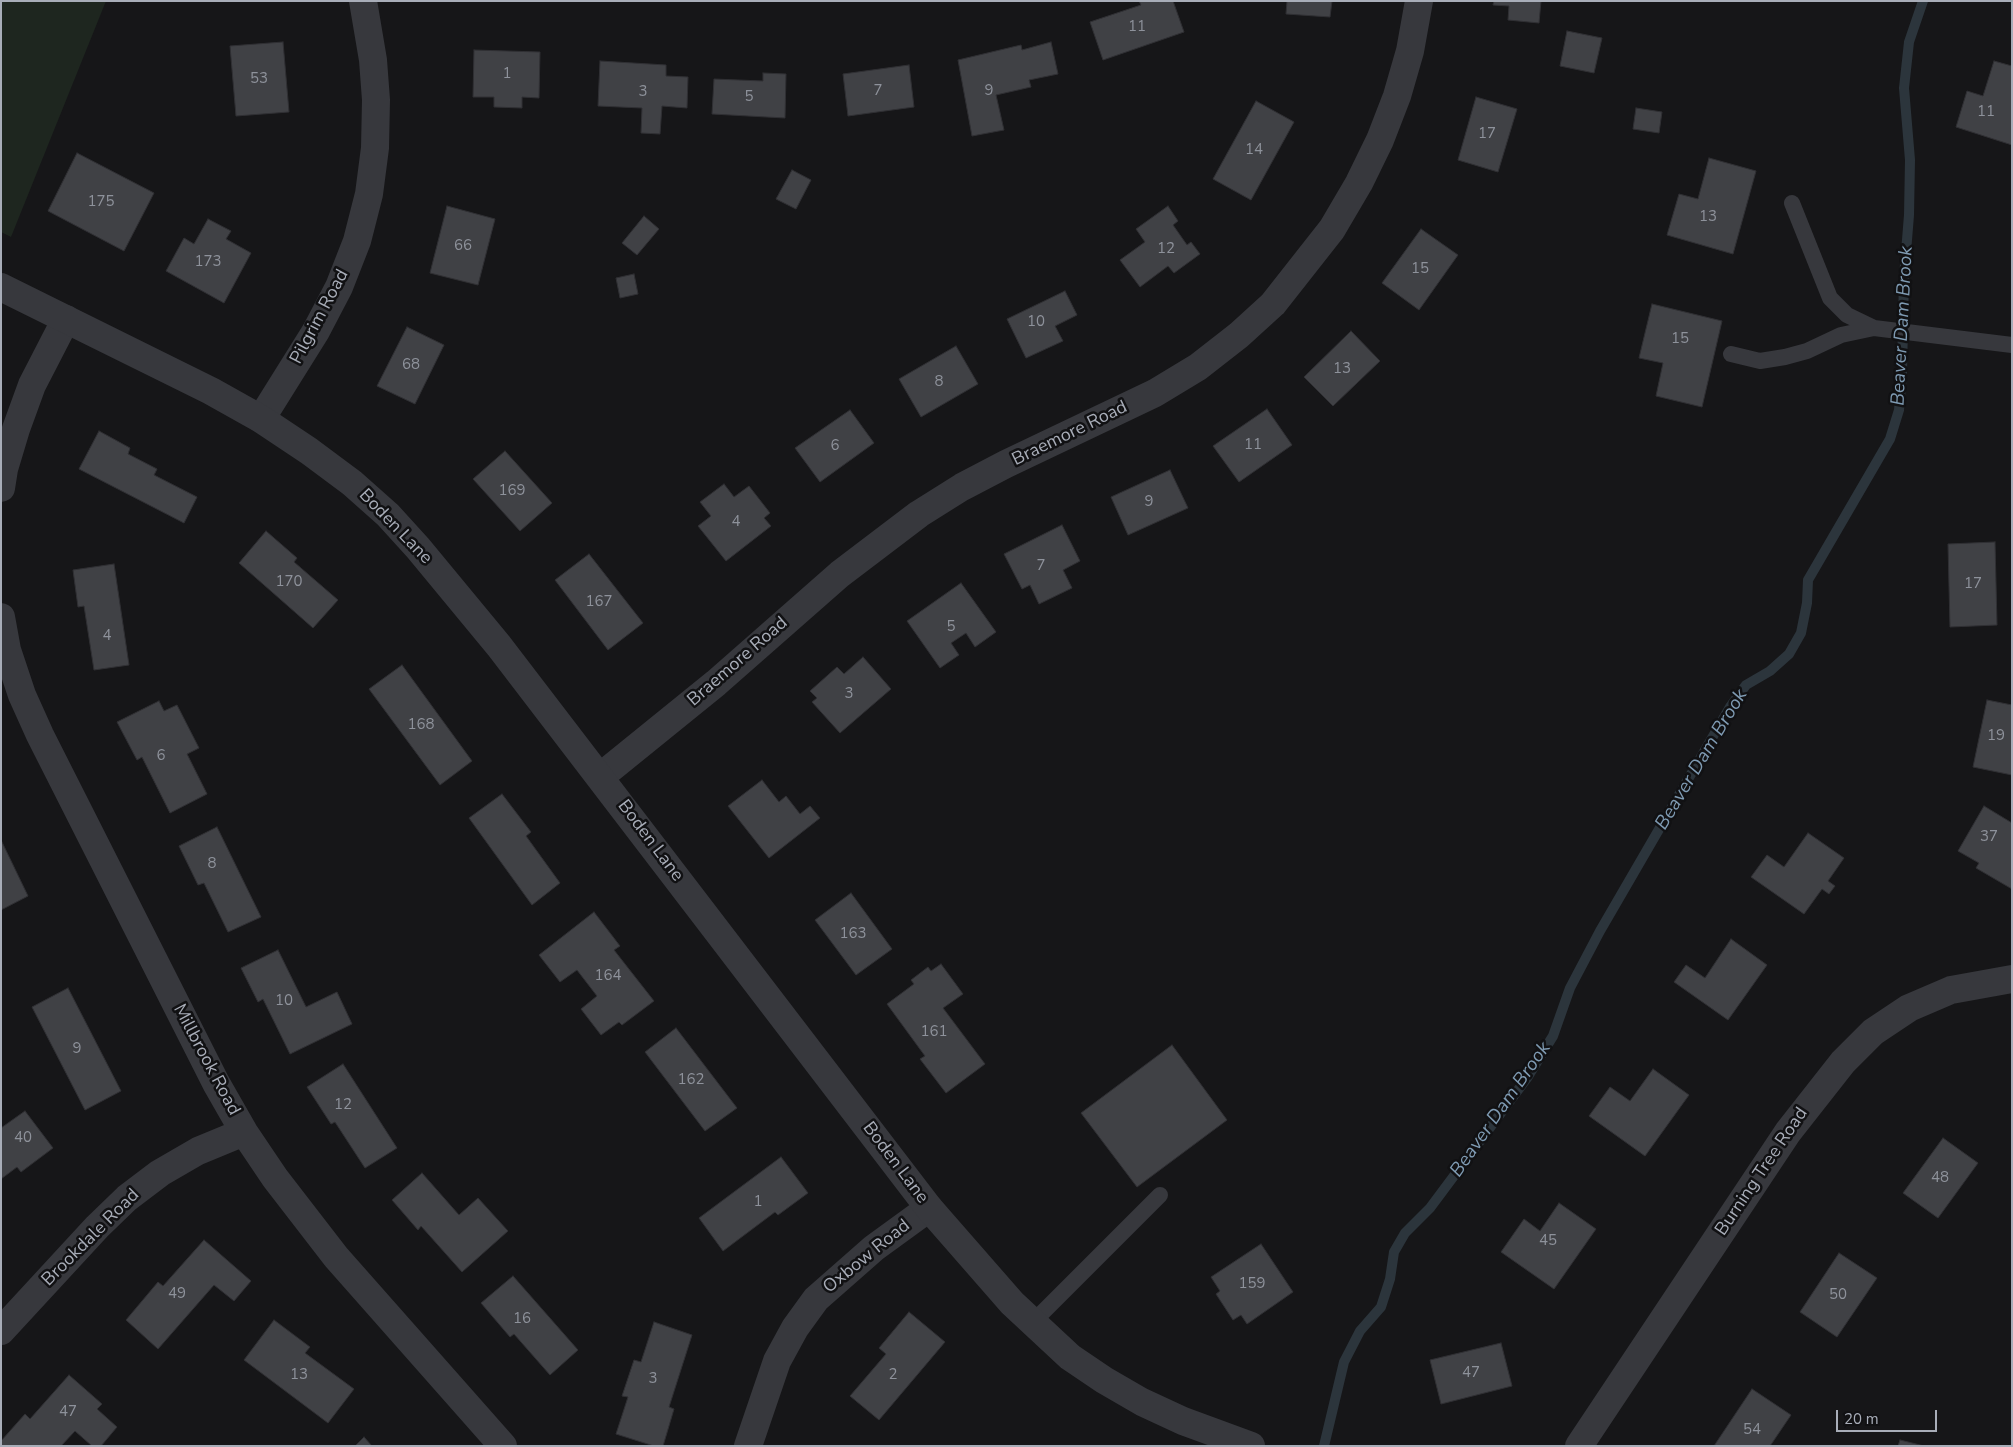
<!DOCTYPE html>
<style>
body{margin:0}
#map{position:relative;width:2013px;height:1447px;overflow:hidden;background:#161618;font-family:"Nunito Sans",sans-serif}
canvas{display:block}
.frame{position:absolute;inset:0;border:2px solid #a8adb8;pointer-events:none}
.scale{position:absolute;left:1836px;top:1410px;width:101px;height:22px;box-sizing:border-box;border:2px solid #a8adb8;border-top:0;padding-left:6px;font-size:15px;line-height:18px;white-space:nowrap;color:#a8adb8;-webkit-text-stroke:4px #111113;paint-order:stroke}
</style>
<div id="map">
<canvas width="2013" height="1447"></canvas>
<div class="frame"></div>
<div class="scale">20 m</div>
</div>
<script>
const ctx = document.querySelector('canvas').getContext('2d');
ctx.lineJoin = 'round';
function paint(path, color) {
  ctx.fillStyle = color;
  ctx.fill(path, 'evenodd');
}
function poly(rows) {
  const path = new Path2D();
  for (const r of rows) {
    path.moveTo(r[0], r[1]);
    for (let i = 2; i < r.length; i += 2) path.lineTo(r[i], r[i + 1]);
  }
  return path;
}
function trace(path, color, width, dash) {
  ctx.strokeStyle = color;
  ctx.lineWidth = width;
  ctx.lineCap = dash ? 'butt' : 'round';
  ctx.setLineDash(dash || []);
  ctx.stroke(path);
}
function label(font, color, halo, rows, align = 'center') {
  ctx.font = font + ' "Nunito Sans",sans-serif';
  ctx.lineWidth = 5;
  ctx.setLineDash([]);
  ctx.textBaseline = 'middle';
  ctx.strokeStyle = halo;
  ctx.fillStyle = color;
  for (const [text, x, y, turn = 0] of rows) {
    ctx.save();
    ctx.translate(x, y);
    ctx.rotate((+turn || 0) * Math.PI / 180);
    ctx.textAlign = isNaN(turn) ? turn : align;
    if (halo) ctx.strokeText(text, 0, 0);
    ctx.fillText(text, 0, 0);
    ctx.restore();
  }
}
paint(poly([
 [1,1,106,1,11,237,1,232]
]), '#1e261f');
trace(poly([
 [1324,1446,1344,1362,1360,1331,1381,1307,1390,1279,1394,1252,1405,1233,1430,1208,1527,1078,1553,1036,1570,988,1600,931,1730,707,1746,685,1770,671,1789,654,1801,633,1807,603,1808,580,1890,439,1899,410,1902,373,1904,277,1909,215,1910,160,1904,88,1909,42,1923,1]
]), '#2c353c', 10);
const building = poly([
 [1139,1,1173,1,1184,32,1103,60,1090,22,1141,5,1139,1],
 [1287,1,1332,1,1330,17,1286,14,1287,1],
 [1494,1,1545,1,1541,1,1539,23,1508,20,1509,6,1493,5,1494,1],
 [1567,31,1602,38,1594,73,1560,66,1567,31],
 [283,42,289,112,236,116,230,46,283,42],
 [1051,42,1058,74,1029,80,1031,87,996,95,1004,130,972,136,958,60,1021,45,1022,50,1051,42],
 [474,50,540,52,539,98,522,97,522,108,494,107,494,97,473,97,474,50],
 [600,61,666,65,666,76,688,77,687,108,662,106,660,134,641,133,642,108,598,106,600,61],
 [1994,61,2012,66,2012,145,1956,127,1967,91,1983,96,1994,61],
 [909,65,914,107,848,116,843,74,909,65],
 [763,73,786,74,785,118,712,114,714,79,763,81,763,73],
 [1476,97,1517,109,1498,172,1458,160,1476,97],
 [1256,101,1294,122,1251,200,1213,179,1256,101],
 [1636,108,1662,112,1659,133,1633,129,1636,108],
 [77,153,154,193,124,251,48,211,77,153],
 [1709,158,1756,171,1733,254,1667,235,1679,194,1698,199,1709,158],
 [792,170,811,180,796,209,776,199,792,170],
 [447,206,495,219,478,285,430,273,447,206],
 [1168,206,1178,221,1173,225,1187,245,1191,242,1200,254,1174,273,1168,266,1140,287,1120,260,1145,242,1136,229,1168,206],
 [644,216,659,229,637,255,622,243,644,216],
 [208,219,231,231,226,239,251,253,224,303,166,271,184,238,194,244,208,219],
 [1421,229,1458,255,1419,310,1382,283,1421,229],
 [634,274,638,294,620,298,616,278,634,274],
 [1065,291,1077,315,1055,326,1063,341,1026,358,1007,319,1065,291],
 [1652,304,1722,321,1702,407,1656,396,1663,363,1639,358,1652,304],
 [407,327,444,345,415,404,377,386,407,327],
 [1351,331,1380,361,1333,406,1304,377,1351,331],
 [956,346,978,384,921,417,899,379,956,346],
 [1267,409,1292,445,1239,482,1213,446,1267,409],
 [850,410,874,443,820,482,795,448,850,410],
 [99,431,130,448,128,454,157,469,154,475,197,497,184,523,79,469,99,431],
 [505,451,552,503,520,531,473,479,505,451],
 [1170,470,1188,508,1128,535,1111,497,1170,470],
 [724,484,734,497,749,486,770,513,764,518,771,526,726,561,698,526,711,516,700,502,724,484],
 [1062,525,1080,561,1063,570,1072,588,1039,604,1030,585,1022,589,1004,554,1062,525],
 [266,531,297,558,294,562,338,600,313,628,239,563,266,531],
 [1995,542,1997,625,1950,627,1948,544,1995,542],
 [589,554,643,623,608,650,555,580,589,554],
 [114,564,129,665,94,670,84,606,78,607,73,570,114,564],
 [961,583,996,632,975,647,966,633,951,643,959,655,940,668,907,621,961,583],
 [863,657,891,689,840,733,812,702,817,698,810,691,837,667,844,674,863,657],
 [402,665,472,761,440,785,369,689,402,665],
 [1987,700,2012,705,2012,775,1973,767,1987,700],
 [159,701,164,711,177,705,199,748,187,754,207,794,170,813,142,757,137,760,117,722,159,701],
 [762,780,779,802,786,796,800,814,810,806,820,818,769,858,728,806,762,780],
 [502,794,531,832,526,836,560,883,532,905,469,818,502,794],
 [1984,806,2012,823,2012,889,1976,868,1979,863,1958,851,1984,806],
 [217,827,261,917,228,932,204,883,198,885,179,846,217,827],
 [1808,833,1844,858,1828,881,1835,886,1829,894,1822,889,1804,914,1751,877,1767,855,1784,867,1808,833],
 [1,840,28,896,1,910,1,840],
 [851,893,892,949,856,975,815,920,851,893],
 [594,912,620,946,614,950,654,1001,622,1025,619,1022,601,1035,581,1009,597,996,577,970,560,982,539,955,594,912],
 [1731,939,1767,965,1728,1020,1674,982,1686,965,1705,978,1731,939],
 [278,950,306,1007,337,992,352,1024,290,1054,263,999,258,1002,241,968,278,950],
 [941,964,963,994,943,1008,985,1064,946,1093,920,1059,925,1056,887,1004,914,984,911,980,928,967,931,971,941,964],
 [68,988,121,1091,85,1110,32,1007,68,988],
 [676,1028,737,1108,705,1131,645,1052,676,1028],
 [1172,1045,1227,1120,1137,1187,1081,1113,1172,1045],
 [343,1064,397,1148,365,1168,335,1122,331,1124,307,1087,343,1064],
 [1653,1069,1689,1095,1645,1156,1589,1116,1610,1087,1630,1101,1653,1069],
 [25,1111,53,1148,21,1172,17,1167,1,1179,1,1128,25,1111],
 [1943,1138,1978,1163,1938,1218,1903,1193,1943,1138],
 [781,1157,808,1193,778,1215,775,1212,723,1251,699,1218,781,1157],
 [422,1173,459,1215,478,1198,508,1231,462,1272,421,1226,418,1230,392,1200,422,1173],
 [1559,1203,1596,1229,1554,1289,1501,1252,1524,1219,1540,1231,1559,1203],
 [204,1240,251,1281,234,1301,214,1285,158,1349,126,1320,158,1282,163,1286,204,1240],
 [1261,1244,1293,1292,1247,1324,1241,1315,1233,1320,1216,1294,1220,1291,1211,1277,1261,1244],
 [1839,1253,1877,1278,1837,1337,1800,1312,1839,1253],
 [513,1276,578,1350,550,1375,514,1334,510,1337,481,1303,513,1276],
 [909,1312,945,1342,879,1420,850,1396,886,1354,879,1348,909,1312],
 [274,1320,310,1347,305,1353,354,1389,328,1423,244,1360,274,1320],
 [654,1322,692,1335,669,1407,674,1409,663,1446,654,1446,616,1434,628,1397,622,1396,634,1360,641,1362,654,1322],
 [1501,1343,1512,1386,1441,1404,1430,1360,1501,1343],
 [69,1375,102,1404,97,1409,117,1427,101,1446,92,1446,75,1431,61,1446,1,1446,1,1441,25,1414,30,1419,69,1375],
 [1752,1389,1791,1415,1770,1446,1714,1446,1752,1389],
 [364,1437,372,1446,355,1446,364,1437],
 [1900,1440,1924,1446,1898,1446,1900,1440]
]);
paint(building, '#404145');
trace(building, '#303034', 1);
trace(poly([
 [1792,203,1830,298,1847,315,1874,328],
 [1731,354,1760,361,1785,357,1807,351,1841,335,1874,328,2012,345],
 [1032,1323,1160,1195]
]), '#37383d', 16);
trace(poly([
 [261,419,316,331,339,287,357,241,369,194,375,148,376,100,373,60,363,1],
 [1,488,4,469,16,429,32,385,66,319],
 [1,617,7,650,22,695,40,735,216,1083,244,1132,275,1178,336,1257,503,1446],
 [600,777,716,683,840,574,919,514,962,487,1006,464,1155,393,1198,367,1239,335,1273,304,1332,229,1359,183,1380,140,1397,96,1410,51,1419,1],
 [1,1331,97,1227,127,1198,160,1173,198,1151,244,1132],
 [748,1446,777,1361,795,1328,816,1299,874,1248,929,1208],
 [1579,1446,1788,1132,1843,1062,1873,1032,1909,1008,1951,990,2012,979]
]), '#37383d', 28);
trace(poly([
 [1,287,211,391,261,419,309,451,352,483,388,515,418,548,499,646,929,1208,1012,1303,1070,1357,1104,1380,1142,1402,1183,1421,1251,1446]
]), '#37383d', 28);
label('15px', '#8e929b', null, [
 ["11",1137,27],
 ["1",507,74],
 ["53",259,79],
 ["7",878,91],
 ["9",989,91],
 ["3",643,92],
 ["5",749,97],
 ["11",1986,112],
 ["17",1487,134],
 ["14",1254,150],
 ["175",101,202],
 ["13",1708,217],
 ["66",463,246],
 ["12",1166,249],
 ["173",208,262],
 ["15",1420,269],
 ["10",1036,322],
 ["15",1680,339],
 ["68",411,365],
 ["13",1342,369],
 ["8",939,382],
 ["11",1253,445],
 ["6",835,446],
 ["169",512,491],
 ["9",1149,502],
 ["4",736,522],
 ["7",1041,566],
 ["170",289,582],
 ["17",1973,584],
 ["167",599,602],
 ["5",951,627],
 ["4",107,636],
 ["3",849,694],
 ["168",421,725],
 ["19",1996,736],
 ["6",161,756],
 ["37",1989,837],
 ["8",212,864],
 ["163",853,934],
 ["164",608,976],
 ["10",284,1001],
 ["161",934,1032],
 ["9",77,1049],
 ["162",691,1080],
 ["12",343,1105],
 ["40",23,1138],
 ["48",1940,1178],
 ["1",758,1202],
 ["45",1548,1241],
 ["159",1252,1284],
 ["49",177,1294],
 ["50",1838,1295],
 ["16",522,1319],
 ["47",1471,1373],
 ["13",299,1375],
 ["2",893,1375],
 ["3",653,1379],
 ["47",68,1412],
 ["54",1752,1430]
]);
label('18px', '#a8adb8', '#111113', [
 ["Pilgrim Road",320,317,-62],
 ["Braemore Road",1070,434,-26],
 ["Boden Lane",395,527,46],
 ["Braemore Road",738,662,-41],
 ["Boden Lane",650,841,53],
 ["Millbrook Road",206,1060,62],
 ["Boden Lane",895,1163,53],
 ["Burning Tree Road",1762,1172,-56],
 ["Brookdale Road",91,1238,-45],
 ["Oxbow Road",867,1257,-39]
]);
label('italic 19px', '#7f9bb3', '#111113', [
 ["Beaver Dam Brook",1903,326,-87],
 ["Beaver Dam Brook",1702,760,-59],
 ["Beaver Dam Brook",1501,1110,-55]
]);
</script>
